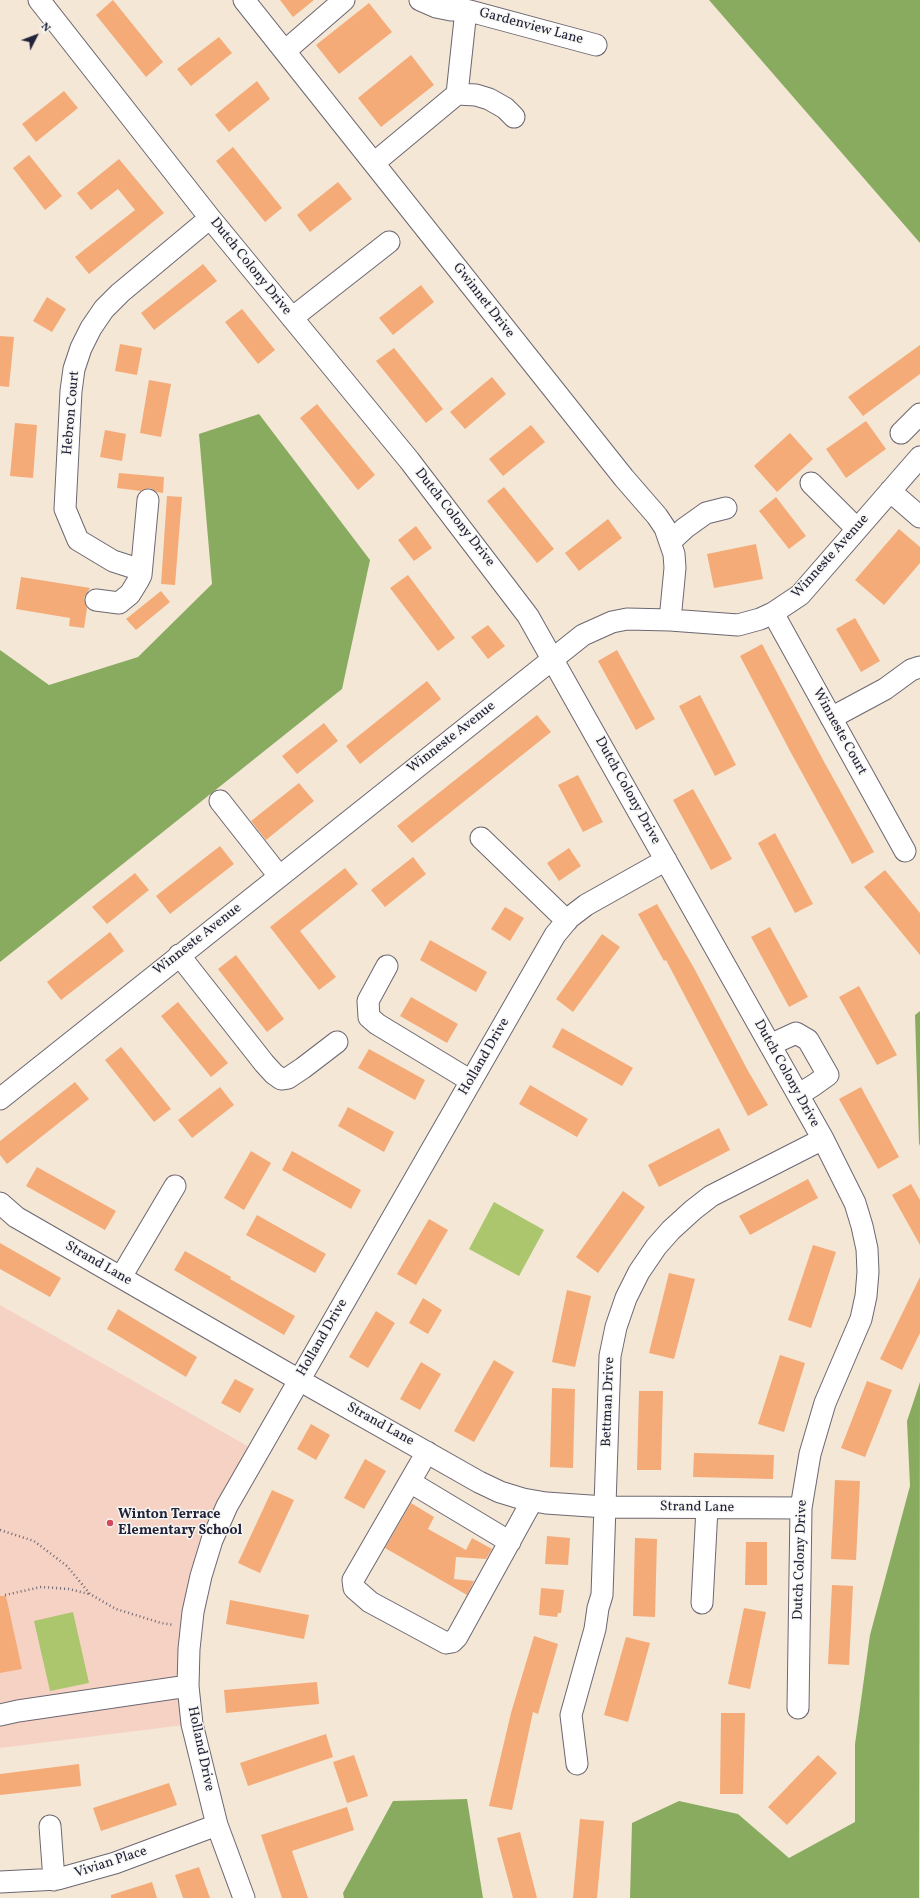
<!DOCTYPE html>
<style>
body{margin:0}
#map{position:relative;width:920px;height:1898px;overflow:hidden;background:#f4e7d6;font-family:Vollkorn,serif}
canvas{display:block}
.north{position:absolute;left:16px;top:16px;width:40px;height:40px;-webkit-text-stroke:3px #f6f6f2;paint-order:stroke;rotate:48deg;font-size:11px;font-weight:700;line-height:16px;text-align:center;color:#22223b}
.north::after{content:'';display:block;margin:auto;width:14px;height:18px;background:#22223b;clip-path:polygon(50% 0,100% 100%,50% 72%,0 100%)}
</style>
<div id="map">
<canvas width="920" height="1898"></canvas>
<div class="north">N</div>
</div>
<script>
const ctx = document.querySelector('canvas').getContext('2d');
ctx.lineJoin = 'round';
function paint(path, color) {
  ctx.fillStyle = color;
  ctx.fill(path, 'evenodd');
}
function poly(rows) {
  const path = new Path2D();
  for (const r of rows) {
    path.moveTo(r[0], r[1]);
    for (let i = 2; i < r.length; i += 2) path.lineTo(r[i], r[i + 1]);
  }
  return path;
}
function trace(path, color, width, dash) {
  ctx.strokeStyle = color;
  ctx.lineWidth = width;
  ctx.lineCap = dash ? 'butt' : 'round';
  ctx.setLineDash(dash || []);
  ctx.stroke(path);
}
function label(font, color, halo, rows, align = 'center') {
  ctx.font = font + ' Vollkorn,serif';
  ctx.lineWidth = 3;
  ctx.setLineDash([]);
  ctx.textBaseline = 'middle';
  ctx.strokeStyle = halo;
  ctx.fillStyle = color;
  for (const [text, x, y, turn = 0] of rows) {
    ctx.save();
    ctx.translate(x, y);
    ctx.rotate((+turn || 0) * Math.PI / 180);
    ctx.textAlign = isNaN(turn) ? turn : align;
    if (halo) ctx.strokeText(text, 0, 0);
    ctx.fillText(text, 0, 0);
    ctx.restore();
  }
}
paint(poly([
 [0,1305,258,1452,201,1576,192,1724,0,1748]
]), '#f6d2c5');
paint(poly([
 [494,1202,544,1230,519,1276,469,1249],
 [73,1612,89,1683,50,1691,34,1621]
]), '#abc66d');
paint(poly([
 [709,0,920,0,920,243],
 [259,414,370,560,342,689,0,962,0,650,49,685,138,657,212,584,199,434],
 [920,1011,920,1146,919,1143,915,1015],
 [920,1382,919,1898,630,1898,632,1823,679,1801,738,1814,789,1858,855,1822,855,1744,870,1635,910,1486,907,1421],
 [467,1799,483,1898,344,1898,343,1893,393,1801]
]), '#88ab60');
paint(poly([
 [113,0,163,62,146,77,96,15],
 [280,0,314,0,293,17],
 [369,3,392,32,339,74,316,45],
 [219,37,232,53,191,86,177,69],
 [411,55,434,85,381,127,358,98],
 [257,81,270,99,229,132,215,115],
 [64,91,78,108,36,142,22,124],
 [233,147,282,208,265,222,216,161],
 [29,155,62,196,45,210,13,168],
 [119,159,164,213,89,274,75,257,135,210,118,189,91,210,77,193],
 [338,182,352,199,310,232,297,215],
 [203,264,217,281,154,330,141,313],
 [421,285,434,302,393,335,379,318],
 [47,297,66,309,52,332,33,321],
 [242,309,275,350,258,364,225,322],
 [0,336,14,337,9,387,0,386],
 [120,344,142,348,137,375,115,371],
 [920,345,920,374,863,416,848,397],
 [394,348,443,409,426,423,376,361],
 [492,377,506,394,465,429,450,412],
 [149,380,171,384,161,437,140,433],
 [317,404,375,475,358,490,300,418],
 [866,421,886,449,846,478,826,449],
 [15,423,37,425,33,478,10,476],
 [531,425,545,442,503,476,489,459],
 [105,430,126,434,122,461,100,457],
 [790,433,813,459,777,492,754,466],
 [119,473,164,477,163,493,157,492,150,488,141,491,117,488],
 [504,487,554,549,537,563,487,501],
 [167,496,182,497,175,585,161,584],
 [776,497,806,536,789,549,759,511],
 [608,519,622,538,579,571,565,553],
 [416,526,432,548,414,561,398,540],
 [899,529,920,547,920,563,884,605,855,580],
 [756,544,763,579,714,588,707,554],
 [408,575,455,638,438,651,390,588],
 [21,577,90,588,84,598,87,608,84,628,69,626,70,618,16,609],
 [161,591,170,602,136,630,126,619],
 [855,618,880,661,861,672,836,629],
 [488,625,505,646,488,659,471,637],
 [762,644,822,758,874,852,852,864,790,751,740,656],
 [617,650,655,719,636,730,598,661],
 [427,681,441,699,360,764,346,746],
 [700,695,736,765,715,776,679,706],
 [537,715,551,732,412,843,397,826],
 [324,723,338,741,297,774,282,756],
 [578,775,603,822,583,832,558,785],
 [299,783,314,801,266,840,251,821],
 [693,789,732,859,711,870,673,800],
 [775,833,813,904,795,913,758,843],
 [220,846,234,864,170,914,156,896],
 [569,848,581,866,559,881,547,863],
 [413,857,426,874,385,907,371,890],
 [345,868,358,884,300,931,336,977,319,990,270,927],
 [885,870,920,913,920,955,864,887],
 [135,873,149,890,107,924,92,907],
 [657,904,694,968,747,1069,768,1105,748,1116,666,960,664,961,638,914],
 [505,907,524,918,510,941,491,929],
 [770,927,808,997,789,1007,751,937],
 [110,932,124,951,61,1000,47,982],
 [602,934,620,947,573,1012,556,999],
 [430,940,487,972,476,992,420,960],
 [236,955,284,1019,267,1032,218,969],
 [859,986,897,1055,877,1065,839,997],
 [411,997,458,1024,447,1043,400,1016],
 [178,1002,228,1063,211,1077,161,1016],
 [562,1028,633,1068,622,1086,552,1047],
 [121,1047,171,1109,154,1122,105,1060],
 [369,1049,425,1080,415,1100,358,1068],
 [75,1082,89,1099,7,1164,0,1155,0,1141],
 [530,1085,588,1119,577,1137,519,1104],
 [220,1087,234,1105,192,1138,178,1120],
 [861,1087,899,1157,878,1169,839,1099],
 [348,1107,394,1132,384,1152,338,1126],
 [719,1128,730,1150,659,1187,648,1165],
 [251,1151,271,1163,244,1210,224,1198],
 [292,1151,361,1190,351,1209,282,1170],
 [37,1167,116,1211,105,1230,26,1186],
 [808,1179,818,1198,750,1235,739,1216],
 [911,1184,920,1200,920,1245,892,1195],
 [623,1191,645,1207,598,1273,576,1257],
 [257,1215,326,1254,315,1273,246,1235],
 [429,1219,448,1230,416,1285,397,1274],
 [0,1243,61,1278,50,1297,0,1269],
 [813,1245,836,1252,811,1328,788,1320],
 [185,1251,231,1277,230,1279,295,1316,284,1335,174,1270],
 [669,1273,695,1279,674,1359,649,1353],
 [920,1277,920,1333,902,1370,880,1359],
 [567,1290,591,1296,575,1367,552,1362],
 [423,1298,442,1310,428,1334,409,1323],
 [118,1309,197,1357,186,1377,107,1329],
 [376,1311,395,1323,368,1368,349,1357],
 [780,1355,805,1363,784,1432,758,1424],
 [494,1360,514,1372,474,1442,454,1431],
 [421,1362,441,1374,420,1410,400,1399],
 [235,1379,254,1389,240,1413,221,1403],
 [867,1381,892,1390,865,1457,841,1448],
 [552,1388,575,1389,573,1468,550,1467],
 [639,1391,663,1391,661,1470,637,1470],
 [311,1424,330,1435,316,1460,297,1449],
 [694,1453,774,1455,773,1479,693,1477],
 [365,1459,386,1471,364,1509,344,1498],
 [835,1480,860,1481,856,1560,831,1559],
 [272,1490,294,1500,260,1573,238,1563],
 [411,1503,434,1517,428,1529,466,1550,472,1538,492,1549,486,1559,456,1557,454,1579,474,1581,467,1595,385,1548],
 [547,1536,570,1538,568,1565,545,1564],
 [635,1538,657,1539,655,1617,633,1616],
 [746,1542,767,1542,767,1585,745,1585],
 [832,1585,853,1586,849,1665,828,1664],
 [541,1588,564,1590,561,1613,558,1613,557,1617,539,1615],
 [0,1596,6,1596,22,1669,0,1673],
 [230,1600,309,1615,304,1639,226,1624],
 [744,1608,766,1612,750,1689,728,1684],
 [534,1636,558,1644,538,1714,533,1712,512,1810,489,1806,511,1713],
 [626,1637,650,1643,628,1722,604,1715],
 [317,1682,319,1704,226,1713,224,1690],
 [721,1713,745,1713,743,1794,720,1794],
 [326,1734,333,1757,248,1786,240,1763],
 [354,1755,368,1796,347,1803,333,1762],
 [818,1755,837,1773,787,1825,768,1807],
 [79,1764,81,1786,0,1795,0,1774],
 [169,1783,177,1805,101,1831,93,1808],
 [347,1807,354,1830,292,1851,308,1898,282,1898,261,1835],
 [580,1819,604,1821,597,1898,573,1898],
 [520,1832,537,1898,513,1898,497,1838],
 [199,1867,210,1898,183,1898,175,1875],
 [152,1882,157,1898,111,1898,111,1895]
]), '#f4ab78');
const minor = poly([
 [39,0,210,218,409,460,528,616,823,1139,855,1203,862,1226,867,1249,868,1272,866,1296,861,1319,825,1403,810,1454,801,1508,798,1708],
 [244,0,624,478,657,516,665,528,674,554,675,568,670,620],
 [420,0,436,7,451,10,466,10,596,45],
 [285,51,344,0],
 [457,94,466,10],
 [374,163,457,94,476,95,489,99,505,108,514,117],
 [292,318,389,242],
 [901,433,920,414],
 [811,483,857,529],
 [890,491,920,517],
 [671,541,685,528,706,513,726,508],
 [141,570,113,561,78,540,65,509,71,391,74,369,81,348,91,328,104,309,120,293,210,218],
 [96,600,119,603,130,594,138,581,141,575,148,500],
 [773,613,905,851],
 [831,718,885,689,911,670,920,667],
 [220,801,279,876],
 [481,838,567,921],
 [179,955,264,1063,274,1074,281,1079,288,1078,303,1068,337,1042],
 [387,966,368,1001,369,1017,377,1024,471,1081],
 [770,1045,796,1033,808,1040,828,1075,814,1085,798,1095],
 [0,1099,583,635,612,622,627,619,670,620,738,625,760,619,773,613,800,595,920,457],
 [0,1203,16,1217,299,1380,479,1482,500,1492,523,1499,546,1503,605,1507,801,1508],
 [121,1277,175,1186],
 [427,1452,353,1580,354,1588,370,1602,446,1643,452,1642,457,1637,532,1501],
 [410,1482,510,1542],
 [702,1603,707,1508],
 [0,1715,18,1711,188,1686],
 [577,1764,571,1715,595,1629,598,1608,602,1595,610,1356,616,1327,626,1298,639,1272,656,1247,671,1230,693,1210,711,1196,823,1139],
 [50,1826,54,1880],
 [0,1882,58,1879,115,1863,217,1825],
 [244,1898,217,1825,192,1724,188,1686,189,1649,193,1612,201,1576,212,1540,227,1506,555,935,569,918,586,905,666,860]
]);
trace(minor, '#6c6771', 23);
trace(poly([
 [0,1530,34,1541,67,1566,90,1594,116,1609,161,1623,174,1625],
 [5,1595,41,1587,69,1589,89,1594]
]), '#6c6771', 2.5, [1, 3]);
trace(minor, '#fff', 21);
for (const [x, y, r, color] of [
 [110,1523,4,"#d1495b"]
]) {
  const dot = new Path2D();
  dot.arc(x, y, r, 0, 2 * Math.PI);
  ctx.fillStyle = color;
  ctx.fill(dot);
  trace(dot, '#f6f6f2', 1.5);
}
label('14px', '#22223b', '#f6f6f2', [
 ["Gardenview Lane",531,27,15],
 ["Dutch Colony Drive",250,267,51],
 ["Gwinnet Drive",483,301,52],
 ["Hebron Court",72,413,-85],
 ["Dutch Colony Drive",454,518,52],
 ["Winneste Avenue",831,557,-48],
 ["Winneste Court",839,732,61],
 ["Winneste Avenue",452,738,-38],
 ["Dutch Colony Drive",627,791,61],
 ["Winneste Avenue",198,940,-38],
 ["Holland Drive",485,1057,-60],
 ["Dutch Colony Drive",786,1074,61],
 ["Strand Lane",98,1264,30],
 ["Holland Drive",323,1338,-60],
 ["Bettman Drive",609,1402,-88],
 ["Strand Lane",380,1425,29],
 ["Strand Lane",697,1508,1],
 ["Dutch Colony Drive",801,1560,-88],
 ["Holland Drive",200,1749,78],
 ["Vivian Place",111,1863,-18]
]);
label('bold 14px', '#22223b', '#f6f6f2', [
 ["Winton Terrace",118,1515],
 ["Elementary School",118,1531]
], 'left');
</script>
